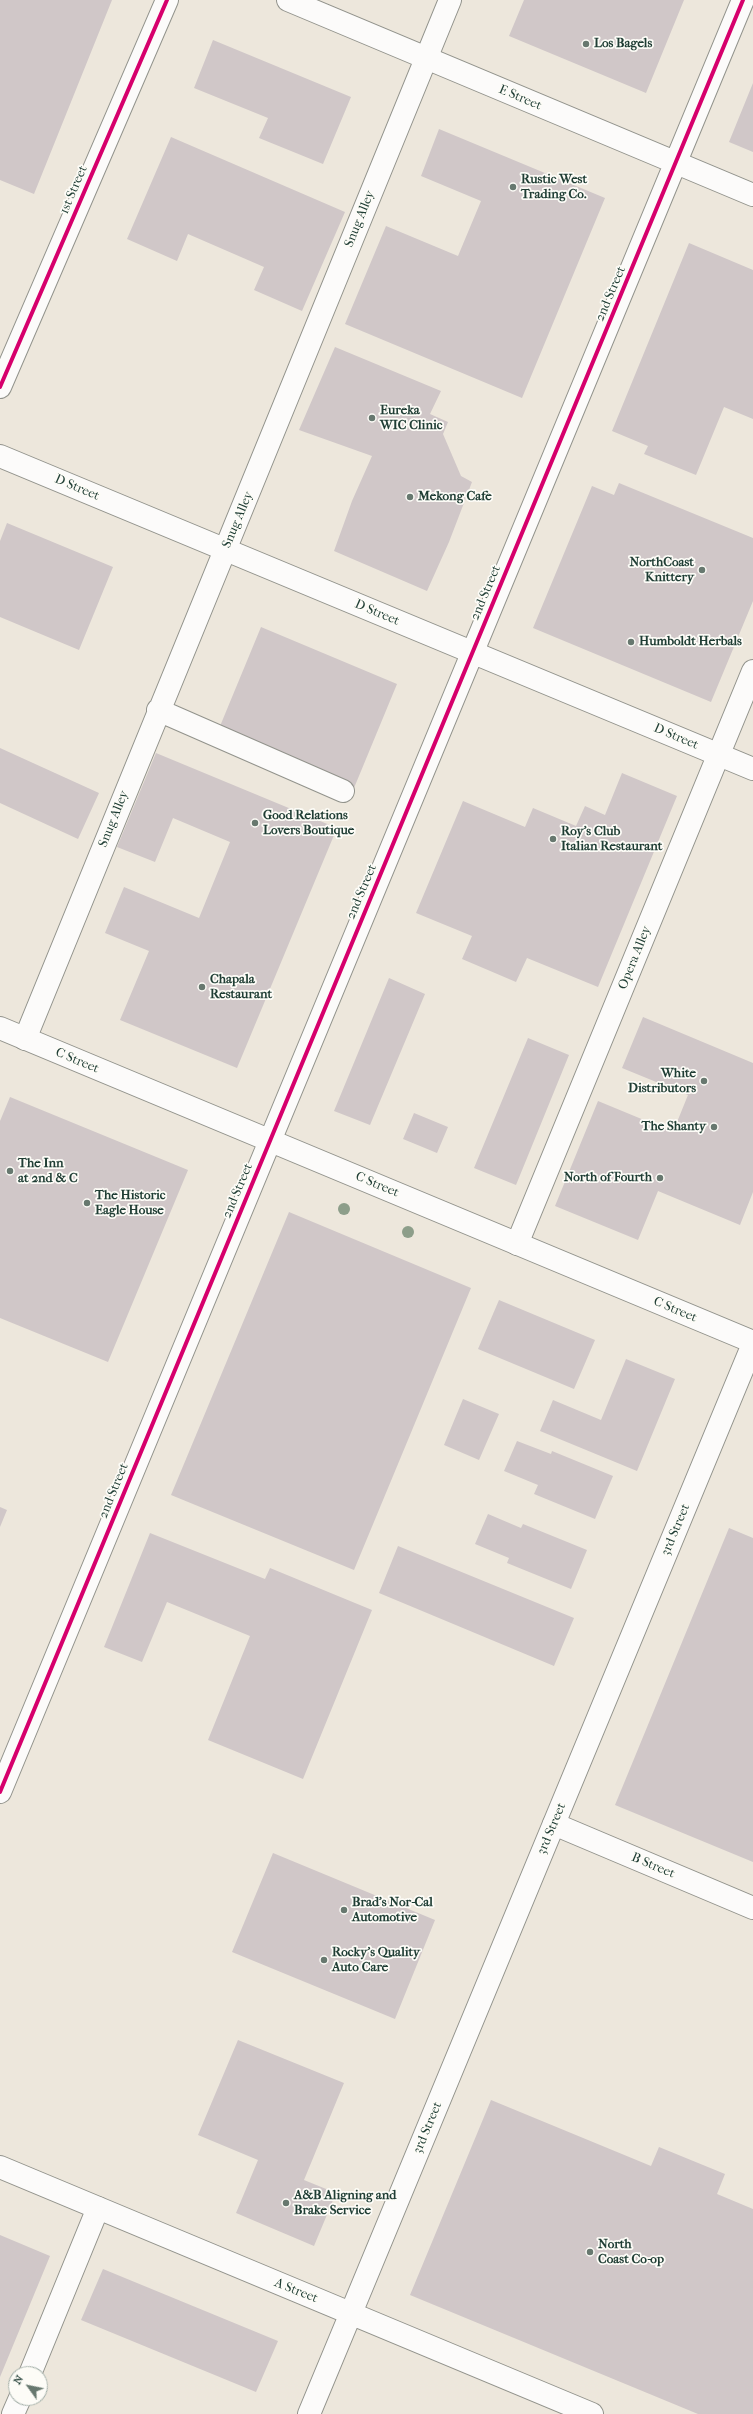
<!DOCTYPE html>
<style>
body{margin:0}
#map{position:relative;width:753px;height:2414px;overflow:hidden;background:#ede7dc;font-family:"IM FELL French Canon",serif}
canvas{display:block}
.north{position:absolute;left:8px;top:2366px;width:40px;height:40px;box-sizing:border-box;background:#fdfcf7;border:1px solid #a4b0a9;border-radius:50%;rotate:303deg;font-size:11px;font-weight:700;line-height:16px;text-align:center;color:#1f3d34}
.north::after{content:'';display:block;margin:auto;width:14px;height:18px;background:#67786f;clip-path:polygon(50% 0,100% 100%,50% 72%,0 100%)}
</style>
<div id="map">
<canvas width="753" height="2414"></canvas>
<div class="north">N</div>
</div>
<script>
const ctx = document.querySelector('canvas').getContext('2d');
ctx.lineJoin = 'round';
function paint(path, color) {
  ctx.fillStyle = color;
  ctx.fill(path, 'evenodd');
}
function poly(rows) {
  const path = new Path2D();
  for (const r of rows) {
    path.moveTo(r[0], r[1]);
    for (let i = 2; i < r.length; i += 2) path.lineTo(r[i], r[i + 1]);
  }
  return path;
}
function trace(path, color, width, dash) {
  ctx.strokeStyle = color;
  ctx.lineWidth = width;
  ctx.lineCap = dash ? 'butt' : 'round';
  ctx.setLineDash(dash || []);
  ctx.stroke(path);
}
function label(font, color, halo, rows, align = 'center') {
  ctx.font = font + ' "IM FELL French Canon",serif';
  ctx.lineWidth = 3.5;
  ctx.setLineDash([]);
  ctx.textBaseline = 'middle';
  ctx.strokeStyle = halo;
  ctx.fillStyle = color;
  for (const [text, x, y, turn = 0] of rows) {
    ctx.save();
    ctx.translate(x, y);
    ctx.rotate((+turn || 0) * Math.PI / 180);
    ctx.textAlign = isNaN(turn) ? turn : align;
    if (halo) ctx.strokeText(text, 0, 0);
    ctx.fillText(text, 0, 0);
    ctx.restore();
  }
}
paint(poly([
 [0,0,112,0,34,194,0,180],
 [524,0,684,0,646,93,509,36],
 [213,40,351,97,323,164,259,138,268,118,194,88],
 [753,83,753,152,729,142],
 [439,129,605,198,522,398,345,324,386,226,458,256,481,201,421,176],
 [171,137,345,212,302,311,254,290,264,267,188,234,177,261,127,239],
 [689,243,753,270,753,419,724,407,696,475,644,454,648,446,612,431],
 [335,347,441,391,430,414,448,422,443,434,461,476,472,482,449,542,427,591,334,551,352,501,372,456,299,430],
 [619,483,753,538,753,601,711,702,533,628,592,486,614,495],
 [7,523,113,567,79,650,0,617,0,541],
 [261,627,397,684,354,788,218,731],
 [0,748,99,793,78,839,0,803],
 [156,753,337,828,237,1068,120,1020,149,951,105,933,124,887,199,918,230,842,173,818,155,862,117,847],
 [622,773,677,796,598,987,527,958,516,982,462,959,472,936,416,913,463,801,525,827,533,808,576,826,585,806,605,815],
 [389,978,425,994,370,1125,334,1111],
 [643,1017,753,1063,753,1192,740,1225,658,1191,638,1240,555,1206,598,1101,673,1132,688,1095,622,1068],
 [528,1038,569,1055,516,1185,474,1168],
 [10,1097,188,1170,108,1362,0,1318,0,1121],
 [414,1113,448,1127,437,1153,403,1139],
 [289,1212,471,1288,354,1570,171,1495],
 [499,1300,595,1340,574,1389,478,1349],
 [626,1359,675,1379,637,1471,540,1431,553,1400,601,1420],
 [463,1399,499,1414,479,1460,444,1445],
 [517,1441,551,1454,552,1451,613,1476,595,1519,534,1494,538,1485,504,1471],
 [0,1507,7,1510,0,1527],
 [488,1514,521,1528,523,1524,587,1550,571,1589,507,1563,509,1558,475,1544],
 [729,1528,753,1538,753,1862,615,1805],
 [150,1533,265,1579,270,1568,372,1610,303,1779,208,1740,250,1636,167,1602,142,1662,104,1647],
 [398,1546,574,1618,554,1666,379,1593],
 [273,1853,435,1920,395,2019,232,1952],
 [238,2040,344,2083,304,2180,336,2193,314,2246,236,2213,258,2160,198,2135],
 [491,2100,651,2166,659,2147,725,2174,717,2194,753,2209,753,2414,698,2414,410,2295],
 [0,2235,50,2256,0,2377],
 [103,2269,278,2341,256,2392,81,2320]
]), '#d0c7c8');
const service = poly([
 [158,710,343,791],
 [25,1039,450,0],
 [517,1244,753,671],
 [30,2374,98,2208],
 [13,2414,20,2398]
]);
const minor = poly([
 [554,1824,753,1908],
 [0,2167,592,2414],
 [309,2414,351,2313]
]);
const tertiary = poly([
 [288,0,753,195],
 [0,387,167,0],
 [0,456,753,769],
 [0,1028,753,1342],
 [0,1792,743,0],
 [351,2313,753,1344]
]);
trace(service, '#92938c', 24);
trace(minor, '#92938c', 24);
trace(tertiary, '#92938c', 24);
trace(service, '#fcfbfa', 22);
trace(minor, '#fcfbfa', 22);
trace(tertiary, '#fcfbfa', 22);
trace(poly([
 [0,387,167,0],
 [0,1792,743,0]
]), '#d6006c', 4);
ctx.fillStyle = '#8d9e8a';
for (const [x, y] of [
 [344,1209],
 [408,1232]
]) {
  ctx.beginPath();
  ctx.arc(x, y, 6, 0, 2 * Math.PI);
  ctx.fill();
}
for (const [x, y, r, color] of [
 [586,44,4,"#67786f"],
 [513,187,4,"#67786f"],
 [372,418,4,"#67786f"],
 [410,497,4,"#67786f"],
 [702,570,4,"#67786f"],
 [631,642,4,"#67786f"],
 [255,823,4,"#67786f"],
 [553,839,4,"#67786f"],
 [202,987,4,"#67786f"],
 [704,1081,4,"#67786f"],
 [714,1127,4,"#67786f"],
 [10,1171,4,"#67786f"],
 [660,1178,4,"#67786f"],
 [87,1203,4,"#67786f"],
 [344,1910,4,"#67786f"],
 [324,1960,4,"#67786f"],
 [286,2203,4,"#67786f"],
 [590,2252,4,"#67786f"]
]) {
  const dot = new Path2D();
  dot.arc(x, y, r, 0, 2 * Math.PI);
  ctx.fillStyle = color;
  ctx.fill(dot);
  trace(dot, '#fdfcf7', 1.5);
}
label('bold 13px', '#1f3d34', '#fdfcf7', [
 ["Los Bagels",594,44],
 ["Rustic West",521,180],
 ["Trading Co.",521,195],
 ["Eureka",380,411],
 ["WIC Clinic",380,426],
 ["Mekong Cafe",418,497],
 ["NorthCoast",694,563,"right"],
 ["Knittery",694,578,"right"],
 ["Humboldt Herbals",639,642],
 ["Good Relations",263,816],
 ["Lovers Boutique",263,831],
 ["Roy's Club",561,832],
 ["Italian Restaurant",561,847],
 ["Chapala",210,980],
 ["Restaurant",210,995],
 ["White",696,1074,"right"],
 ["Distributors",696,1089,"right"],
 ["The Shanty",706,1127,"right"],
 ["The Inn",18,1164],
 ["at 2nd & C",18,1179],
 ["North of Fourth",652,1178,"right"],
 ["The Historic",95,1196],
 ["Eagle House",95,1211],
 ["Brad's Nor-Cal",352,1903],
 ["Automotive",352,1918],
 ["Rocky's Quality",332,1953],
 ["Auto Care",332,1968],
 ["A&B Aligning and",294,2196],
 ["Brake Service",294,2211],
 ["North",598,2245],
 ["Coast Co-op",598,2260]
], 'left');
label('13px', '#1f3d34', '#fdfcf7', [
 ["E Street",520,98,23],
 ["1st Street",74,190,-67],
 ["Snug Alley",360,219,-68],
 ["2nd Street",611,294,-67],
 ["D Street",77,488,23],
 ["Snug Alley",238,520,-67],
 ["2nd Street",486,593,-67],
 ["D Street",377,613,23],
 ["D Street",676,737,23],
 ["Snug Alley",114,819,-68],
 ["2nd Street",362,892,-67],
 ["Opera Alley",635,958,-68],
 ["C Street",77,1061,23],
 ["C Street",377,1185,23],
 ["2nd Street",238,1191,-67],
 ["C Street",675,1310,23],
 ["2nd Street",114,1491,-68],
 ["3rd Street",676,1530,-67],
 ["3rd Street",552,1829,-67],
 ["B Street",653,1866,23],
 ["3rd Street",428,2128,-67],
 ["A Street",296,2291,22]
]);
</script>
